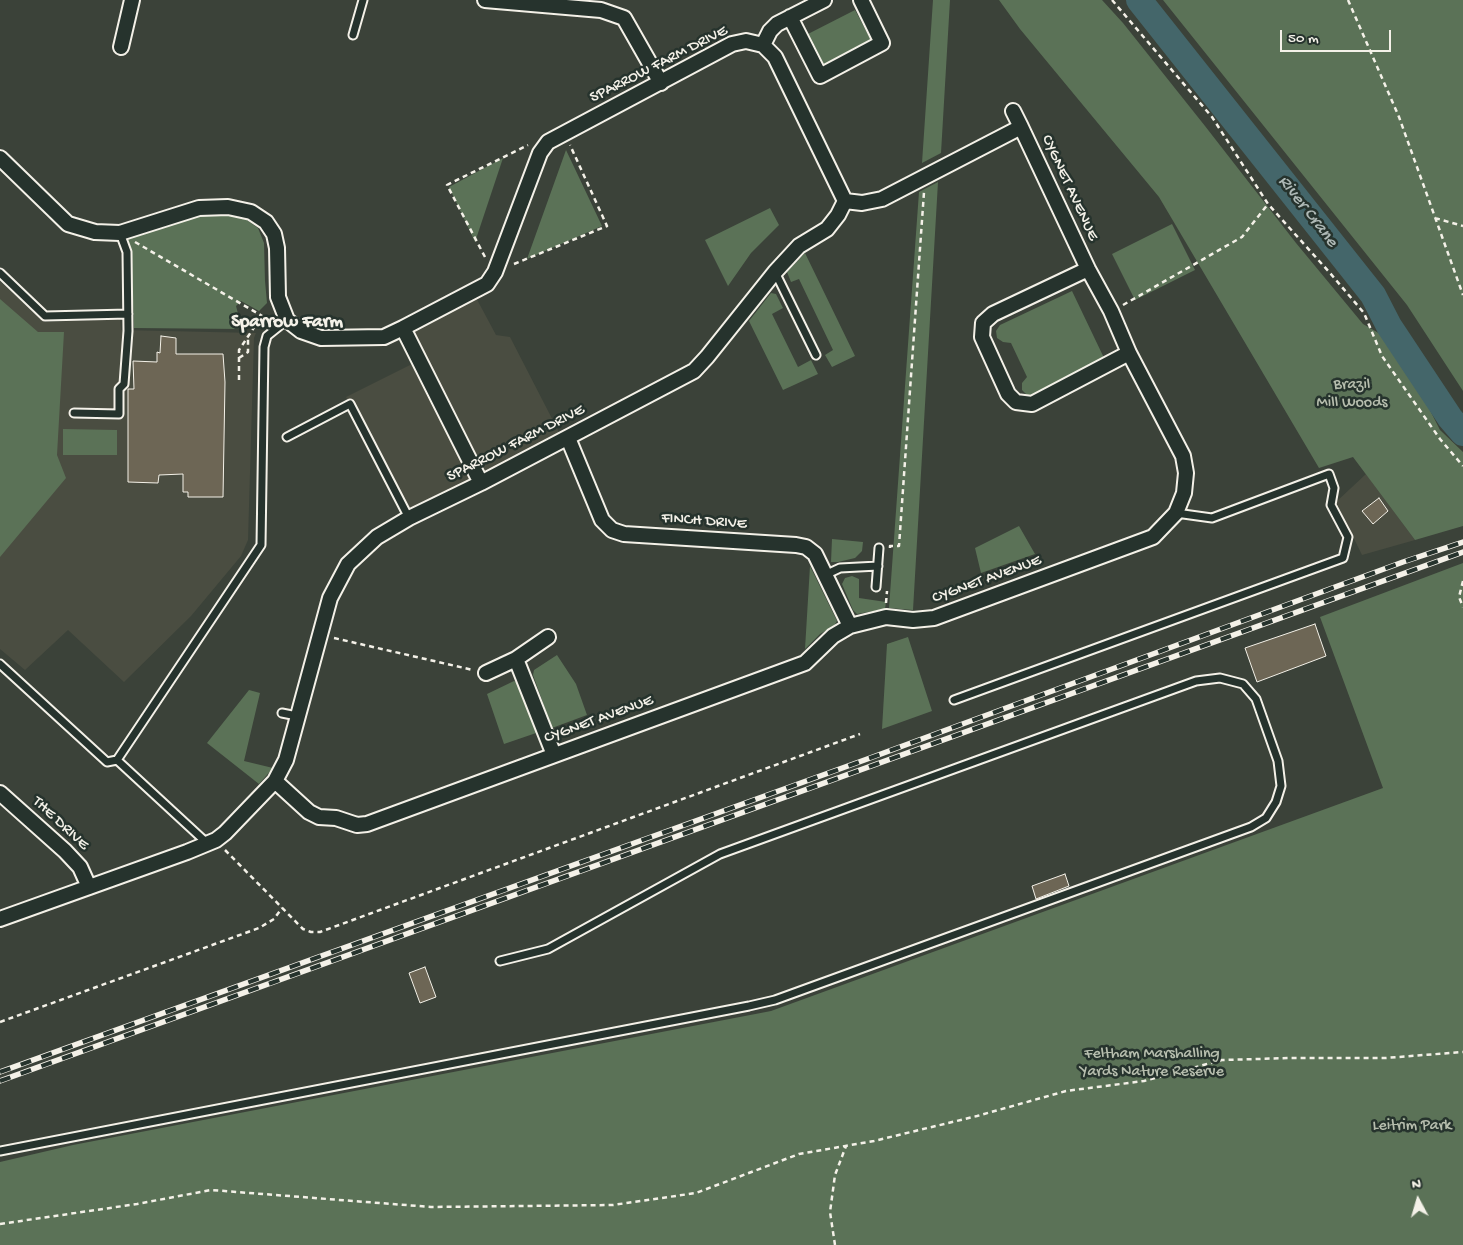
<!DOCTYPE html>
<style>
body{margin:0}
#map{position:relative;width:1463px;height:1245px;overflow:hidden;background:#3b4239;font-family:"Gochi Hand",sans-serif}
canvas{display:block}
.north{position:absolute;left:1393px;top:1175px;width:50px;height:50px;-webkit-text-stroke:4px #26332d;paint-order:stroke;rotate:354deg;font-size:14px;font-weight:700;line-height:20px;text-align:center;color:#f4f1e8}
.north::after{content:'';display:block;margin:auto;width:18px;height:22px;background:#f4f1e8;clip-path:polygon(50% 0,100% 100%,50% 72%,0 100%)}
.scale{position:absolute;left:1280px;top:30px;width:111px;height:22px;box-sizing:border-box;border:2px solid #f4f1e8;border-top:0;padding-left:6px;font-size:15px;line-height:18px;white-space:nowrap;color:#f4f1e8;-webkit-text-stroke:4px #26332d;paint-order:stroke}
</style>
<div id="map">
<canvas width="1463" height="1245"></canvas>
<div class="north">N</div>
<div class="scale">50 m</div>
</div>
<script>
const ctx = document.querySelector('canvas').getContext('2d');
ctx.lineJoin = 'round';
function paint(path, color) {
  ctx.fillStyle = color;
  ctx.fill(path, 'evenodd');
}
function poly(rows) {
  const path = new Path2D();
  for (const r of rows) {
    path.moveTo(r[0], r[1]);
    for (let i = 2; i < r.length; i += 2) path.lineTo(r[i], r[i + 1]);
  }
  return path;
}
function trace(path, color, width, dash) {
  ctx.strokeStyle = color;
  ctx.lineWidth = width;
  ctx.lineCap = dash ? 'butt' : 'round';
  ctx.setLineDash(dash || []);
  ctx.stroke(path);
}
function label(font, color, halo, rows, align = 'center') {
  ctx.font = font + ' "Gochi Hand",sans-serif';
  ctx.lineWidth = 5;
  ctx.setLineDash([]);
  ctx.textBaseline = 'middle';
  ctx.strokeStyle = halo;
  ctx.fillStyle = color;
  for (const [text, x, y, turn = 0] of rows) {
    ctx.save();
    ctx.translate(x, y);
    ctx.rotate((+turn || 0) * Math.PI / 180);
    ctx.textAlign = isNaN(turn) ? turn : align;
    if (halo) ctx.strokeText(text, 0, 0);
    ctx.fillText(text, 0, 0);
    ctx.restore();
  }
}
paint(poly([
 [0,281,44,322,120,319,121,330,256,333,254,338,248,540,241,556,191,616,124,682,68,630,25,670,0,649],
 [473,292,496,335,510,337,563,440,409,518,346,397,420,360,403,328],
 [1366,474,1415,540,1362,555,1336,502]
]), '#4a4d41');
paint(poly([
 [933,0,950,0,941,153,922,163],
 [999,0,1102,0,1123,23,1205,126,1296,243,1363,324,1396,343,1440,430,1463,452,1463,526,1415,540,1353,457,1319,468,1159,197,1020,29],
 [1163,0,1463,0,1463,391,1407,305],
 [855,10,871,40,822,66,806,35],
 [566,150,602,226,527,259],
 [503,158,475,242,449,187],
 [938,182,913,610,889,608,919,192],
 [770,208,779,225,751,253,728,286,705,240],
 [220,213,244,218,258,228,264,243,265,281,267,303,259,311,241,301,236,306,242,329,134,328,131,252,127,234,188,215],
 [1172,224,1195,270,1135,300,1112,254],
 [805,253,855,356,832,367,825,355,833,350,799,279,791,282,787,272],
 [1072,291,1105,360,1034,396,1027,395,1022,390,1022,383,1027,377,1011,343,1003,342,997,338,996,331,1000,325],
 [771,293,776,294,783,308,772,314,798,367,811,360,818,374,783,390,749,321],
 [0,299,38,332,64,332,57,455,66,478,0,557],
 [63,429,117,430,117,455,63,455],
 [1019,526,1035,554,981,573,975,548],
 [832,539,863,542,862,551,855,558,838,562,831,562],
 [1463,563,1463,1245,0,1245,0,1162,73,1145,771,1011,1383,788,1320,617],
 [810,566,837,621,834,626,820,634,805,649],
 [852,576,859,579,859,598,886,602,885,609,857,614,853,610,842,584,845,578],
 [908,637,932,711,882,729,887,644],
 [557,655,576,684,587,715,552,728,533,675,534,670],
 [514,681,521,684,539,732,504,744,487,694],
 [249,690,260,693,244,761,273,768,259,784,207,743]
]), '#5b7257');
trace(poly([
 [1139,0,1373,295,1389,326,1450,418,1463,433]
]), '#44666a', 26);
const building = poly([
 [161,336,176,338,176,354,223,354,225,382,223,497,188,497,188,492,183,492,183,474,159,475,158,483,128,482,128,389,134,389,133,361,157,362,157,352,160,353,161,336],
 [1379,498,1388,511,1373,524,1362,511,1379,498],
 [1315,624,1326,656,1257,682,1245,648,1315,624],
 [1065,874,1069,886,1036,899,1032,886,1065,874],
 [425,967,436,997,420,1003,409,973,425,967]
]);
paint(building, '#6d6655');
trace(building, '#f4f1e8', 1);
const service = poly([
 [353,35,363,0],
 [775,272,816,355],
 [0,273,45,316,128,314],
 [74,413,119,414,119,389,124,384,128,331,127,252,120,233],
 [287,437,350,404,409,518],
 [825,575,840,568,878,566],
 [876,587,879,548],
 [0,664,107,762,117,760],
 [954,700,1343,558,1348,537,1331,505,1334,488,1329,474,1212,518,1176,513],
 [282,713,297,716],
 [208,844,117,760,261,545,264,347,267,336,287,320],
 [0,1151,749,1006,775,1000,1251,827,1266,818,1276,802,1281,786,1278,761,1256,699,1243,684,1220,678,1196,681,720,854,548,949,500,961]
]);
const minor = poly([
 [485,0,601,10,624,18,661,83],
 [790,17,820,76,882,43,861,0],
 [763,45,770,31,777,24,824,0],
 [121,47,132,0],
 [1013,111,1021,127],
 [0,158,68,224,95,232,120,233,199,208,228,207,251,212,266,222,274,234,277,248,278,297,287,320,301,331,321,338,384,337,403,328,487,284,495,272,540,153,548,142,732,44,746,41,763,45,775,57,845,201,838,215,827,229,799,246,775,272,707,357,694,371,481,483,409,518,377,537,348,564,330,598,286,760,275,781,225,833,216,840,187,852,0,919],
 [1088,269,993,314,983,323,982,337,1008,394,1016,402,1032,404,1129,353],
 [403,328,481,483],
 [568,438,602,520,612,530,624,534,796,545,806,547,815,554,850,626],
 [548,637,516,659,554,755],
 [486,673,516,659],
 [275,781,309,812,319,817,336,818,357,825,367,824,805,663,833,636,850,626,886,617,913,620,934,618,1153,537,1176,513,1184,493,1186,473,1183,456,1129,353,1111,311,1088,269,1021,127,882,199,862,203,845,201],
 [0,793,65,851,80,867,89,887]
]);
trace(service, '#f4f1e8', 11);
trace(minor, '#f4f1e8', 18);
trace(poly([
 [1112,0,1212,117,1268,204,1330,273,1364,313,1382,356,1440,439,1463,466],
 [1348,0,1399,117,1463,295],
 [1435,218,1463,226],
 [135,242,269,320],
 [485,257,447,185,528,145],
 [514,264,607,226,570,145],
 [1123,305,1242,237,1268,204],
 [239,358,248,352,248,339],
 [239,380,239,350,257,323,267,322],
 [890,548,890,546,899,546,924,192],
 [1463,581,1459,597,1463,607],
 [886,603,887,591],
 [334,638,473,670],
 [225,850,303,929,311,932,320,932,860,734],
 [0,1022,259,928,274,919,282,908],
 [0,1224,137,1204,211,1190,431,1207,613,1205,696,1193,799,1154,874,1141,977,1116,1066,1091,1144,1081,1222,1060,1291,1058,1385,1058,1463,1052],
 [835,1245,830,1212,835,1175,846,1146]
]), '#f4f1e8', 2.5, [5, 4]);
trace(service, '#26332d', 7);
trace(minor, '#26332d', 14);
const rail = poly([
 [0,1072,870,758,1403,562,1463,542],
 [0,1081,1463,552]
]);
trace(rail, '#f4f1e8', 5.5);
trace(rail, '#26332d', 4, [11]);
label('16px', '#f4f1e8', '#26332d', [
 ["SPARROW FARM DRIVE",659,65,-27],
 ["CYGNET AVENUE",1069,188,65],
 ["SPARROW FARM DRIVE",516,444,-27],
 ["FINCH DRIVE",704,522,4],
 ["CYGNET AVENUE",987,580,-20],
 ["CYGNET AVENUE",599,720,-20],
 ["THE DRIVE",60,824,43]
]);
label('16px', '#b7beae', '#26332d', [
 ["Brazil",1352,386],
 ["Mill Woods",1352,404],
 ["Feltham Marshalling",1152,1055],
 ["Yards Nature Reserve",1152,1073],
 ["Leitrim Park",1412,1127]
]);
label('italic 18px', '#aeb9b6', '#26332d', [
 ["River Crane",1307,212,52]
]);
label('bold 19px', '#f4f1e8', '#26332d', [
 ["Sparrow Farm",287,323]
]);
</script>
